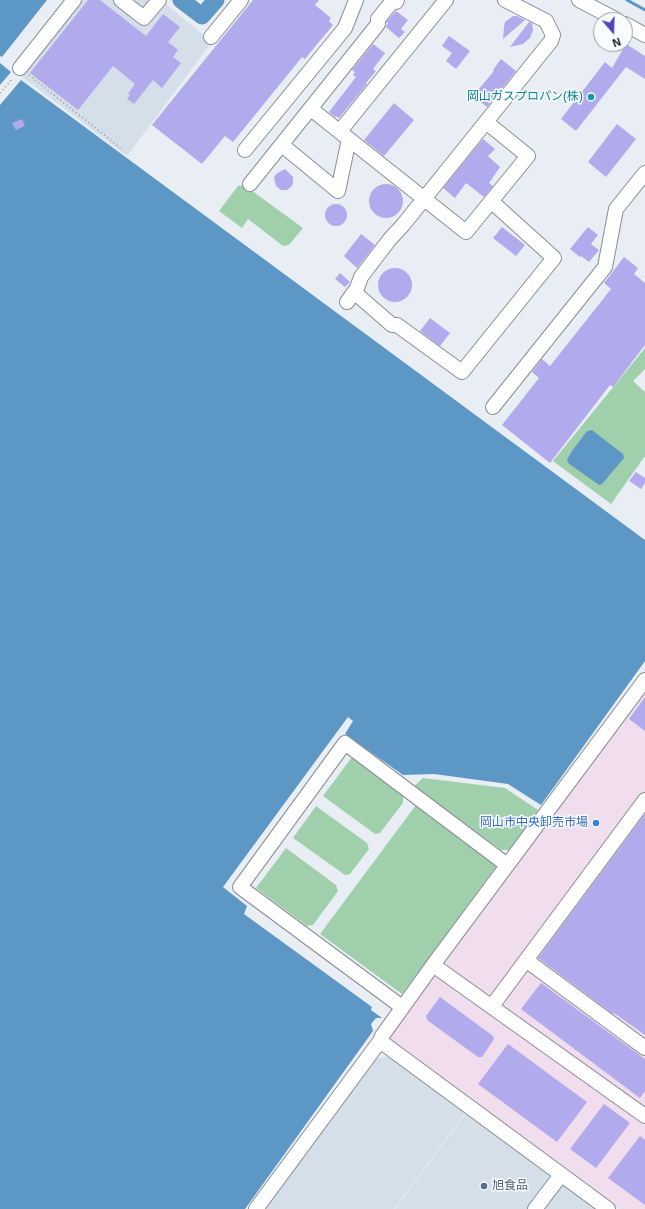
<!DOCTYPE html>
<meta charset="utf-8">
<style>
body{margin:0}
#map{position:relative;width:645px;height:1209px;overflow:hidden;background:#e9eef4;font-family:Arial,sans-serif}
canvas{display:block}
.north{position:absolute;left:593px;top:12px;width:40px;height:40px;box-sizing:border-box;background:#f8fbff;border:1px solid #9a9c9f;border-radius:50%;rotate:161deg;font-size:11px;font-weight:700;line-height:16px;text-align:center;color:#0c0e10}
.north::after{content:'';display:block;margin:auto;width:14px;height:18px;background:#5342ba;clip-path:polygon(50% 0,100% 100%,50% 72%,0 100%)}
</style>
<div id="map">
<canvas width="645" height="1209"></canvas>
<div class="north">N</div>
</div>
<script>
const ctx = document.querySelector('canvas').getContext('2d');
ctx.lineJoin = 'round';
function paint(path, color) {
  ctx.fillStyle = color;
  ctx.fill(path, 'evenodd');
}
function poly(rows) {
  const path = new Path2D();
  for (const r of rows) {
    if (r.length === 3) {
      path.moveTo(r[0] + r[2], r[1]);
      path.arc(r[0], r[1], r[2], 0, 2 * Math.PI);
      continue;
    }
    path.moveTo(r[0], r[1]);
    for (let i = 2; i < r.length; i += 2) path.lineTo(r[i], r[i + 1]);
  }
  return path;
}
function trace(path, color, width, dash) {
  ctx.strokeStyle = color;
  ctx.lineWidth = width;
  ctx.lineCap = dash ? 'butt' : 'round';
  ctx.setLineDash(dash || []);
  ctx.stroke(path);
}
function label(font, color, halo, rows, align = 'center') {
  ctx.font = font + ' Arial,"Noto Sans JP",sans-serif';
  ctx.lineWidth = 3;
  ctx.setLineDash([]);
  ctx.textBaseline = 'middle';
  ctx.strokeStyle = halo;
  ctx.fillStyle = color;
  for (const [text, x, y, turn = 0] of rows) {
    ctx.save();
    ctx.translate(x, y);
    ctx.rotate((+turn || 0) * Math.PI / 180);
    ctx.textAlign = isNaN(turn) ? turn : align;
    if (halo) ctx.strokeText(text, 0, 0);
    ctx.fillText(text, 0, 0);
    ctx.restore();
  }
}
paint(poly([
 [645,691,645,1209,621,1209,389,1039]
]), '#f0dded');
paint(poly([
 [63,0,161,0,212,42,127,156,13,70],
 [389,1056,465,1113,394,1209,264,1209,375,1059],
 [466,1113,596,1209,395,1209]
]), '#d5dfea');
paint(poly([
 [244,185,303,228,289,245,283,246,248,219,242,228,219,211,238,186],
 [645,348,645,369,633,381,645,392,645,456,611,504,553,461],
 [352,757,403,795,403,803,380,833,375,834,323,796],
 [423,778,505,788,538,810,510,850,501,850,414,786],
 [416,805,498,864,402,994,320,934],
 [316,806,367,843,369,849,350,874,345,875,293,838],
 [286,848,336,885,338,891,313,925,307,926,256,888]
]), '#a0d0ab');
paint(poly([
 [0,0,47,0,2,57,0,56],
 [0,63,11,72,0,85],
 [21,80,645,540,645,661,541,805,508,784,434,774,403,775,345,734,353,721,348,717,223,887,247,906,244,914,372,1007,371,1010,382,1018,376,1018,371,1024,373,1031,245,1209,0,1209,0,105],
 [592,430,623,454,624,458,602,484,599,485,568,463,567,460,572,451,587,431]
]), '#5d97c6');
trace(poly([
 [627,0,645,10]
]), '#5d97c6', 3);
trace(poly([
 [181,0,202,16,216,0]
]), '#5d97c6', 17);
paint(poly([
 [88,0,100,0,146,36,163,14,180,27,168,42,178,50,173,57,181,63,162,88,153,80,134,104,127,99,130,95,128,94,135,84,113,66,78,110,30,73],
 [253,0,319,0,315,5,331,18,329,21,333,25,305,59,302,57,233,142,225,136,202,164,152,125],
 [396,11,408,20,401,29,405,32,399,38,386,27,388,23,386,22],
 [513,16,517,16,525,20,503,39,504,27,505,22],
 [529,22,532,23,533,30,530,38,523,44,510,47],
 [449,36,470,51,456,69,446,61,452,53,442,46],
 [373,44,385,53,373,69,376,71,366,83,367,84,339,118,336,116,335,117,329,112,356,77,353,75,355,72,352,70],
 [626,44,645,56,645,79,626,67,576,131,561,119,605,62,612,68],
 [501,59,516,71,487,107,473,96,494,71,493,70],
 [394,103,414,120,384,156,364,140],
 [22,119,25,126,16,130,12,123],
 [617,124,636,139,606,177,588,162],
 [483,139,495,149,488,156,500,167,489,183,493,186,484,197,466,183,455,198,443,188],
 [285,169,293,177,293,183,292,186,287,190,281,190,276,186,274,178,276,174],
 [386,201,17],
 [336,215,11],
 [502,227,525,245,516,256,493,238],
 [588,227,598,235,591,244,599,250,589,262,581,256,580,257,570,249],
 [361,234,375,245,357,268,344,256],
 [624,257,638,268,634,274,645,283,645,345,613,387,610,385,550,463,502,425,539,378,532,372,542,359,550,366,611,289,604,283],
 [395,285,17],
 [340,273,350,282,345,287,335,279],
 [430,318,450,333,440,346,420,331],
 [636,472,645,478,645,483,641,489,629,481],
 [645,697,645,731,629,719],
 [645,814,645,1035,614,1013,613,1014,538,958],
 [541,983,645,1059,645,1091,640,1098,521,1009],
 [440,997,493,1036,494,1039,482,1057,478,1057,427,1020,426,1016],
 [508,1044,587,1102,557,1142,478,1084],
 [604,1104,630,1123,596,1168,570,1149],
 [640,1136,645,1140,645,1205,608,1178]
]), '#b1aaec');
const minor = poly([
 [121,0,144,18,159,0],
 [579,0,617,20],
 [625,24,645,35],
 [211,37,241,0],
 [20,68,74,0],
 [311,109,466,232,528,156,486,122],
 [340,131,446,0],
 [282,145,338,191,349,139],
 [245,150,345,28,356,0],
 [250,184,378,24,378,19,391,3,396,2,397,0],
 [354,292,392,325,397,325,462,372,554,258,491,201],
 [347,302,357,288,361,277,390,239,403,225,551,41,553,35,546,21,505,0],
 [493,407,605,267,616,209,645,173],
 [526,960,645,1048],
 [433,965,645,1116],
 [492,1006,645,800],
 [402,1007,240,887,345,743,507,865],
 [380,1041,608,1209],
 [256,1209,380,1041,382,1036,433,965,645,680],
 [535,1209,561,1175]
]);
trace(minor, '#898e93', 16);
trace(poly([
 [29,75,123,150],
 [0,93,13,78]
]), '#8b8e93', 1.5, [1, 3]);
trace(minor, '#fff', 14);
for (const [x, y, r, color] of [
 [591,97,4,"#0f9aa8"],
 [596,823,4,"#3f7fe0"],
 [484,1186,4,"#5c6f8a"]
]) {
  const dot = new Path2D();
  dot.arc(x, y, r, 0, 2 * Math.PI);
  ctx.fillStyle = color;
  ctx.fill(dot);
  trace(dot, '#f8fbff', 1.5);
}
label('12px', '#0d838f', '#f8fbff', [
 ["岡山ガスプロパン(株)",583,97]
], 'right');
label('12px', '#366cbe', '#f8fbff', [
 ["岡山市中央卸売市場",588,823]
], 'right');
label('12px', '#4e5e75', '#f8fbff', [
 ["旭食品",492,1186]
], 'left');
</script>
